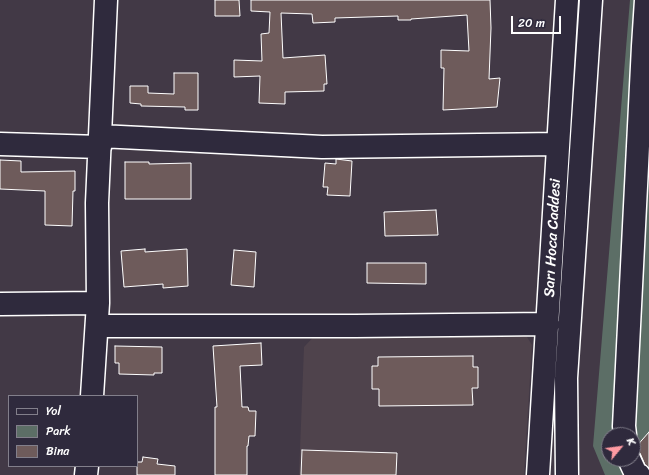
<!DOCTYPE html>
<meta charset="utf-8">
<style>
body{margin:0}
#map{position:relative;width:649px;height:475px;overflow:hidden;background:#423946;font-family:Sriracha,sans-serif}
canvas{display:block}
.legend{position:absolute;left:8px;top:395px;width:130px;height:72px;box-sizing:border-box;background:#2f2a3d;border:1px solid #827f8b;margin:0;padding:5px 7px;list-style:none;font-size:12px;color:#fff}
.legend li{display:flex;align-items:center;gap:8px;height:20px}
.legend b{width:20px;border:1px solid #827f8b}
.north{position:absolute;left:601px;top:427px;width:40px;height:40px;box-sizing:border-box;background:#2f2a3d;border:1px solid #827f8b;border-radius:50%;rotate:61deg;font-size:11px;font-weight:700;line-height:16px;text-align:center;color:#fff}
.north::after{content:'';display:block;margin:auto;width:14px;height:18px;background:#ff9aa2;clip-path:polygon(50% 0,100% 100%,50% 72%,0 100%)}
.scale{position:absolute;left:511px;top:16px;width:50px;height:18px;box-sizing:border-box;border:2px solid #fff;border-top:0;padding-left:5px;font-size:12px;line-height:14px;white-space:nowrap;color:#fff;-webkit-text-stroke:3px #2f2a3d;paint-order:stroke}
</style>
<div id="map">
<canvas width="649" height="475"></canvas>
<ul class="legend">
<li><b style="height:5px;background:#2f2a3d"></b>Yol</li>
<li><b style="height:11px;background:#5c6e66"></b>Park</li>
<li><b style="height:11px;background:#6e5b5b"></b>Bina</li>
</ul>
<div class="north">K</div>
<div class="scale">20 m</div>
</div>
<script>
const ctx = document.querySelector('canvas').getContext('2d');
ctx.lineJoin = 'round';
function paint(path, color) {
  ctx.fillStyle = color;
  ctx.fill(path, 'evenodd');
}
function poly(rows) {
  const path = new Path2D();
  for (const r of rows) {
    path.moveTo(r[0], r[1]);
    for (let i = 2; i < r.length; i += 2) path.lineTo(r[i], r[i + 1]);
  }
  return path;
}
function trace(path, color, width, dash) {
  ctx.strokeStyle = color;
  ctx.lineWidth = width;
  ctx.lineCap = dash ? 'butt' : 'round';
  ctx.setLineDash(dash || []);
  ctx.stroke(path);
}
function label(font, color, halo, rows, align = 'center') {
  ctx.font = font + ' Sriracha,sans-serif';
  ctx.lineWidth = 4;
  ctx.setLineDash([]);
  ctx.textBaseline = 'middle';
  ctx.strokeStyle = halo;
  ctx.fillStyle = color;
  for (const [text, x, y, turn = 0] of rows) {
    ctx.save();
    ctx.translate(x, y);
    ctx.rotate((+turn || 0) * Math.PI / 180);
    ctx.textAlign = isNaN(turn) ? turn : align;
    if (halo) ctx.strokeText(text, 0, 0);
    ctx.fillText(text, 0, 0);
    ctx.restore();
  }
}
paint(poly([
 [522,329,532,345,524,475,299,475,304,347,320,330]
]), '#4f434c');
paint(poly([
 [630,0,649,0,649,475,605,475,593,446],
 [609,435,633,435,633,459,609,459]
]), '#5c6e66');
const building = poly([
 [215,0,239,0,240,16,215,16,215,0],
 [251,0,490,0,491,28,489,79,500,78,497,107,443,110,444,68,441,68,441,50,469,51,467,15,411,19,411,20,398,20,398,16,335,18,335,22,313,23,312,14,281,13,283,58,325,55,327,84,324,84,324,91,285,92,285,104,259,103,260,76,234,77,234,60,262,61,261,34,269,33,270,12,251,11,251,0],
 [174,73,198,73,198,110,185,110,185,107,141,106,141,104,130,103,130,86,148,86,148,93,174,94,174,73],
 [336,159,352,161,350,196,327,195,328,187,323,187,325,163,336,164,336,159],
 [0,160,21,161,21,172,75,171,75,191,73,191,72,226,45,225,45,191,0,189,0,160],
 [125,162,149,162,149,164,191,163,191,199,125,199,125,162],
 [436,210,438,235,385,236,384,212,436,210],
 [145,249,145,252,187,249,188,286,163,288,163,284,124,287,121,251,145,249],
 [234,250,256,252,254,287,231,285,234,250],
 [367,263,426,263,426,284,367,283,367,263],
 [261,343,262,365,240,366,242,407,248,407,249,411,256,411,255,436,249,436,248,446,247,446,247,475,215,475,215,407,217,407,213,346,261,343],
 [115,346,162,347,162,373,154,373,154,375,119,374,119,363,115,363,115,346],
 [473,356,473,367,478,367,478,388,472,388,473,405,379,406,379,389,372,389,372,366,378,366,378,357,473,356],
 [649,432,649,468,645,465,640,453,635,448,649,432],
 [302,450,397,453,396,475,301,475,302,450],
 [143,457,158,459,157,464,175,466,175,475,137,475,137,462,142,462,143,457]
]);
paint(building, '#6e5b5b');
trace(building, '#fff', 1);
const minor = poly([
 [100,136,322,147,558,144],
 [0,144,100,147],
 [98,303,97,203,106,0],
 [0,304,98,303,92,396],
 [97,326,355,326,548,324],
 [625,435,624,426,643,46,646,0],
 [629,459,636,474,639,475],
 [86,475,87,466],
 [538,475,567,0],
 [567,475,566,378,591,0]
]);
trace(minor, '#fff', 25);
trace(minor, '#2f2a3d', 22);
label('15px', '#fff', '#2f2a3d', [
 ["Sarı Hoca Caddesi",553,238,-87]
]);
</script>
